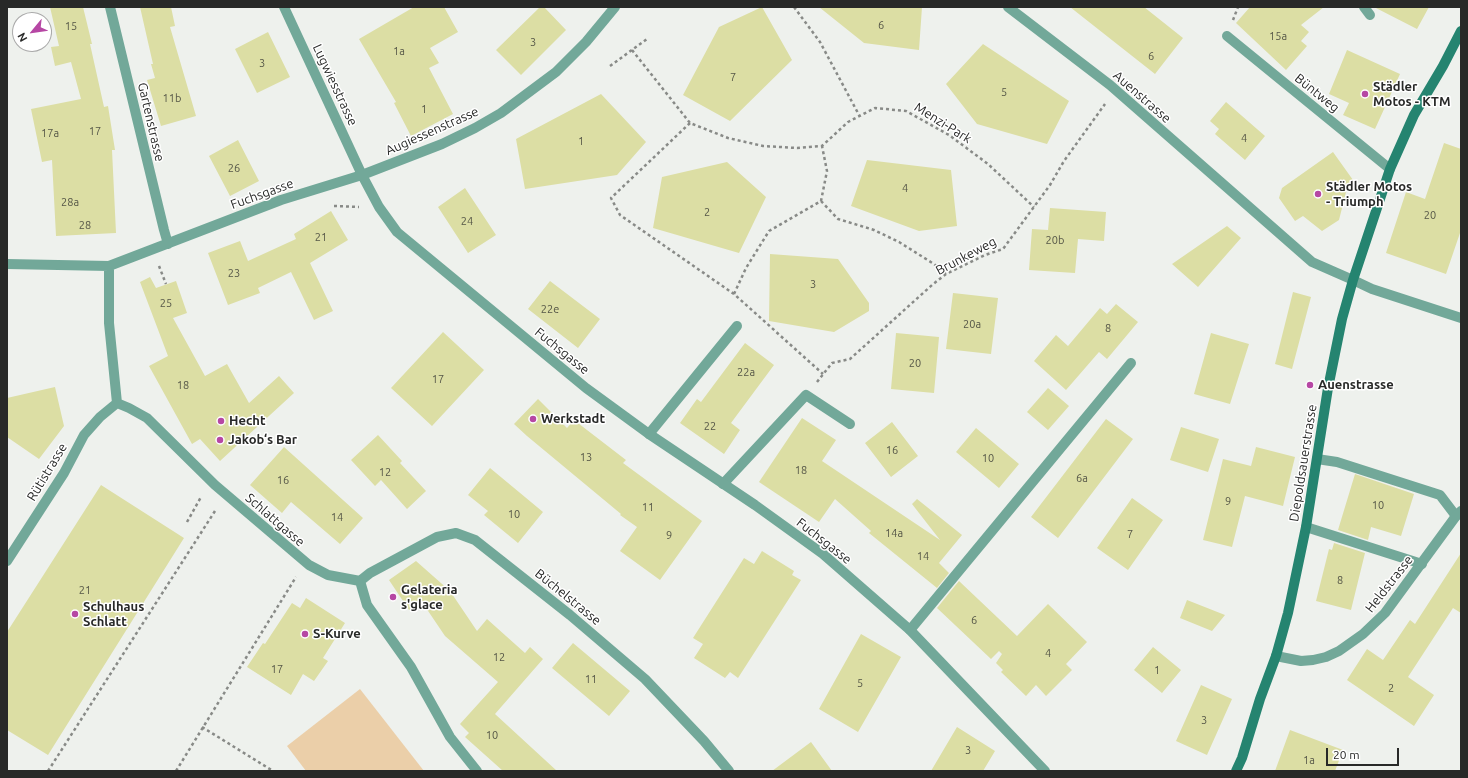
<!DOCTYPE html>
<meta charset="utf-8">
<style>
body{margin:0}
#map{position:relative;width:1468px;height:778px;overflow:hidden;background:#eef1ed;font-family:Ubuntu,sans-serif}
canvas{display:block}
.frame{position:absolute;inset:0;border:8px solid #282928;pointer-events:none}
.north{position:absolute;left:12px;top:12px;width:40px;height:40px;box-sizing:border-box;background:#fff;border:1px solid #a9a9a9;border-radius:50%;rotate:241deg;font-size:11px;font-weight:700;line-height:16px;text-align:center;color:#282928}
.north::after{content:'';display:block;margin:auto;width:14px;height:18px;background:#b647a4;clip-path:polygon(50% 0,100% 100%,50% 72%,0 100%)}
.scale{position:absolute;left:1326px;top:748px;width:73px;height:18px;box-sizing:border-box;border:2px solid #282928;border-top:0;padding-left:5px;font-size:12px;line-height:14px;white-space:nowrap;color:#282928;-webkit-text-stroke:3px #fff;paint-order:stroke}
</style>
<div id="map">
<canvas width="1468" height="778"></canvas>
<div class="frame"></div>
<div class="north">N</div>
<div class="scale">20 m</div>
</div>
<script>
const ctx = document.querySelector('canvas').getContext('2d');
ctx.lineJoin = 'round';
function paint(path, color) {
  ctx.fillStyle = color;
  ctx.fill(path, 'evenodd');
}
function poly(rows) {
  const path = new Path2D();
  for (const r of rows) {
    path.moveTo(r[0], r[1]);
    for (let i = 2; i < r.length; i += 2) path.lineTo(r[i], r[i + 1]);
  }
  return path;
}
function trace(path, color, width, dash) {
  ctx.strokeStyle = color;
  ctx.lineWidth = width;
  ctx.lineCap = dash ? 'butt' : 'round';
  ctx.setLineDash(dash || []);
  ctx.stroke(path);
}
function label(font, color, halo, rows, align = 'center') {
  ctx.font = font + ' Ubuntu,sans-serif';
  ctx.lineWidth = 3;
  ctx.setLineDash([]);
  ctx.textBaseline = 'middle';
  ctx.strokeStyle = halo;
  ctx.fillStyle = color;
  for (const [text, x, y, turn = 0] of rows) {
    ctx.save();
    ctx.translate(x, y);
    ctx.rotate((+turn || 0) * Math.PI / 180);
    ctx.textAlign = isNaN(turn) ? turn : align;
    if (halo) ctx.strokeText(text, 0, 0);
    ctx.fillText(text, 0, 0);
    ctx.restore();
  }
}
paint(poly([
 [360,689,424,771,306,771,287,746]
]), '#ebcfa9');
paint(poly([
 [50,7,83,7,92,44,90,44,104,107,108,106,115,150,112,150,116,233,56,236,52,160,42,162,31,109,81,99,71,62,55,66,51,47,59,46],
 [140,7,171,7,175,26,170,27,196,116,161,126,147,80,155,78,151,64,153,64],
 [414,7,444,7,458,32,430,48,439,63,429,68,453,114,411,136,394,103,396,102,359,39],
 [540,7,544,7,566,30,521,75,496,50],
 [762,7,792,60,730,121,683,95,719,27],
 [819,7,922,7,919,50,864,43],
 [1070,7,1144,7,1183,38,1155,74],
 [1250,7,1324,7,1301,25,1309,32,1301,41,1307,46,1286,70,1236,23],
 [1374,7,1429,7,1417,29],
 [268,32,290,77,257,93,235,49],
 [983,44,1069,101,1047,144,977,124,946,84],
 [1347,50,1400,74,1375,129,1343,115,1349,103,1329,94],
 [601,94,646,142,617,175,525,189,516,139],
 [1226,102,1265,136,1245,160,1215,134,1219,129,1210,121],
 [238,140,259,181,230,196,209,156],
 [1444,143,1461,149,1461,230,1446,274,1386,253,1406,192,1425,199],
 [1333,152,1353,180,1348,184,1339,220,1322,231,1303,216,1295,221,1279,198,1282,188],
 [867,160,951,170,957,226,919,231,851,206],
 [727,162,766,197,739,253,653,228,662,177],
 [465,188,496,235,468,253,438,207],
 [1050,208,1106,212,1104,241,1078,239,1075,273,1029,270,1032,229,1048,230],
 [331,211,348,240,310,263,333,311,314,320,291,272,258,288,260,293,228,305,208,253,240,241,248,261,296,239,294,234],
 [1227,226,1241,238,1198,287,1172,264],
 [770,254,838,259,869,303,869,311,834,332,769,321],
 [150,277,156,288,176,281,187,313,173,318,205,376,227,364,249,403,279,376,294,393,220,461,200,439,192,444,149,366,168,356,140,282],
 [550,281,600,319,578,348,528,309],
 [1293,292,1311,297,1292,369,1275,364],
 [953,293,998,298,991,354,946,349],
 [1116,304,1138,322,1107,359,1099,352,1066,390,1034,361,1056,335,1068,346,1100,308,1107,314],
 [443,332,484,370,432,426,391,388],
 [896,333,939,337,934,393,891,389],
 [1211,333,1249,344,1230,404,1194,394],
 [745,343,774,365,731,423,740,430,724,454,680,423,697,399,701,402],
 [55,387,64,426,39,459,7,437,7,398],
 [1048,388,1069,406,1048,430,1027,412],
 [538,399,567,428,574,420,626,460,623,463,702,521,660,580,620,551,637,527,620,515,621,514,527,436,514,424],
 [802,418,836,440,822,461,940,540,912,504,917,499,962,535,939,563,949,573,937,588,869,533,871,531,835,499,819,522,759,482],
 [1106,419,1133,439,1058,538,1031,517],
 [892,422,918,456,891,477,865,443],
 [1181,427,1219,439,1208,472,1170,460],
 [976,428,1019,464,999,488,956,452],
 [378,435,402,461,400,463,426,491,407,509,381,480,375,486,351,460],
 [284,447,363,518,340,544,291,502,282,513,250,485],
 [1256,447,1295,457,1283,506,1245,496,1232,547,1203,540,1223,459,1251,466],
 [490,468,543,512,518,543,484,515,488,511,468,495],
 [1355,474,1414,494,1401,536,1371,527,1368,540,1338,530],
 [101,485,184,538,48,755,7,730,7,632],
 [1132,498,1163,520,1128,570,1097,548],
 [1334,543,1365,553,1351,610,1316,601,1329,549,1332,550],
 [762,551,794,571,792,575,801,580,738,678,730,672,725,678,694,658,703,644,693,638,744,558,754,564],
 [1461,553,1461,613,1453,608,1408,677,1434,695,1414,726,1347,680,1367,649,1383,660,1410,620,1415,624],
 [416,561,450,591,477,631,487,619,525,653,530,647,543,659,495,714,557,771,503,771,465,737,469,733,460,724,498,682,445,636,422,602,409,610,389,580],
 [959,581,1017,636,1048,604,1087,642,1066,664,1072,670,1046,696,1036,685,1026,696,1001,672,1003,670,996,663,1002,654,999,651,991,659,937,608],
 [306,598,345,623,323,658,328,661,314,681,303,674,291,695,247,667,263,643,265,644,292,603,300,608],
 [1187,600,1225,615,1212,631,1180,618],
 [861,634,901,657,858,732,819,709],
 [573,643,630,691,609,716,552,668],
 [1153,647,1181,670,1162,693,1134,670],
 [1201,685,1232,699,1207,755,1176,741],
 [957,727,995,751,983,771,931,771],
 [1290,730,1343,750,1335,771,1275,771],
 [811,742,832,771,772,771]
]), '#dcdea4');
trace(poly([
 [794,7,820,42,859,115],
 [1233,20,1238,7],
 [632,50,690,123,728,138,763,146,797,148,822,146,848,122,875,108,906,111,949,135,988,164,1034,207],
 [610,66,647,39],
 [690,123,611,198,620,215,734,294,823,374],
 [821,201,838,219,874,230,899,242,934,264,946,274],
 [334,206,359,207],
 [159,266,166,284],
 [734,294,746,268,769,231,821,201,827,171,822,146],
 [817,382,832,363,850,359,932,285,946,274,985,255,1003,249,1050,185,1064,161,1105,104],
 [187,522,201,497],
 [202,727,273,771],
 [48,771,215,511],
 [176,771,296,577]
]), '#888a87', 2.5, [3, 3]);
trace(poly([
 [1364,7,1370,15],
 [1227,36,1390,169],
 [1353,280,1372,289,1461,318],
 [649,434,737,326],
 [1317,459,1337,462,1440,495,1456,516],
 [723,484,806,395,850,424],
 [1306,527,1422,564],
 [910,630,1131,363]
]), '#72a899', 10);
trace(poly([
 [110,7,164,230,168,244],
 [284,7,362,175,442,144,475,128,501,113,556,72,586,42,615,7],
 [1008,7,1110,85,1312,262,1353,280],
 [7,264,109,266,281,200,362,175,379,207,397,232,586,388,649,434,755,505,823,554,910,630,1045,771],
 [109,266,109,323,117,403],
 [117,403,129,408,147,418,215,485,309,565,328,575,360,581,367,605,411,667,450,737,477,771],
 [7,561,64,473,84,435,100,417,117,403],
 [360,581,370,573,437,537,456,533,475,540,570,615,645,679,704,741,729,771],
 [1276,656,1301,661,1313,660,1326,657,1339,651,1363,634,1385,613,1456,516,1461,511]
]), '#72a899', 10);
trace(poly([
 [1236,771,1242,758,1260,699,1276,656,1288,613,1306,527,1328,388,1342,319,1353,280,1390,169,1414,115,1443,66,1461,31]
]), '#258470', 10);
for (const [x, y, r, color] of [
 [1365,94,4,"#b647a4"],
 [1318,194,4,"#b647a4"],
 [1310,385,4,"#b647a4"],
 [533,419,4,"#b647a4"],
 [221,421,4,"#b647a4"],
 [220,440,4,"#b647a4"],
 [393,597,4,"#b647a4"],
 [75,614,4,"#b647a4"],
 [305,634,4,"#b647a4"]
]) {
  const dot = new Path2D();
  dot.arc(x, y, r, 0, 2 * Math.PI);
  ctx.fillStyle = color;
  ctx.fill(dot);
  trace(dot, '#fff', 1.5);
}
label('11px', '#555647', null, [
 ["6",881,25],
 ["15",71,26],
 ["15a",1278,36],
 ["3",533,42],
 ["1a",399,51],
 ["6",1151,56],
 ["3",262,63],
 ["7",733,77],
 ["5",1004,92],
 ["11b",172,98],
 ["1",424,109],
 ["17",95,131],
 ["17a",50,133],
 ["4",1244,138],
 ["1",581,141],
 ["26",234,168],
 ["4",905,188],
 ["28a",70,202],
 ["2",707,212],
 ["20",1430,215],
 ["24",467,221],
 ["28",85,225],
 ["21",321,237],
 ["20b",1055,240],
 ["23",234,273],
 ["3",813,284],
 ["25",166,303],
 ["22e",550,309],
 ["20a",972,324],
 ["8",1108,328],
 ["20",915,363],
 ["22a",746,372],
 ["17",438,379],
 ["18",183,385],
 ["22",710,426],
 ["16",892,450],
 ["13",586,457],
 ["10",988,458],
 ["18",801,470],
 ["12",385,472],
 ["6a",1082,478],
 ["16",283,480],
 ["9",1228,501],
 ["10",1378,505],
 ["11",648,507],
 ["10",514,514],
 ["14",337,517],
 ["14a",894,533],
 ["7",1130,534],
 ["9",669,535],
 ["14",923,556],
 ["8",1340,580],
 ["21",85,590],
 ["6",974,620],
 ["4",1048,653],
 ["12",499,657],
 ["17",277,669],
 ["1",1157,670],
 ["11",591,679],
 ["5",860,683],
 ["2",1391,688],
 ["3",1204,720],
 ["10",492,735],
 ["3",968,750],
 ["1a",1309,760]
]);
label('13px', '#282928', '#fff', [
 ["Lugwiesstrasse",335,85,65],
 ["Büntweg",1317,93,39],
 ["Auenstrasse",1142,97,41],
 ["Gartenstrasse",151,122,77],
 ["Menzi-Park",943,123,32],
 ["Augiessenstrasse",432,131,-24],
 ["Fuchsgasse",262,194,-20],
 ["Brunkeweg",966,256,-28],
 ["Fuchsgasse",562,351,39],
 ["Diepoldsauerstrasse",1303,463,-81],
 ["Rütistrasse",47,472,-59],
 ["Schlattgasse",275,520,41],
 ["Fuchsgasse",824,541,38],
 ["Heldstrasse",1389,584,-52],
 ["Büchelstrasse",568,597,39]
]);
label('bold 13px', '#282928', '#fff', [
 ["Städler",1373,87],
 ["Motos - KTM",1373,102],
 ["Städler Motos",1326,187],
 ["- Triumph",1326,202],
 ["Auenstrasse",1318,385],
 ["Werkstadt",541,419],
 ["Hecht",229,421],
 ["Jakob‘s Bar",228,440],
 ["Gelateria",401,590],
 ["s'glace",401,605],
 ["Schulhaus",83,607],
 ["Schlatt",83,622],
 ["S-Kurve",313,634]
], 'left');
</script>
